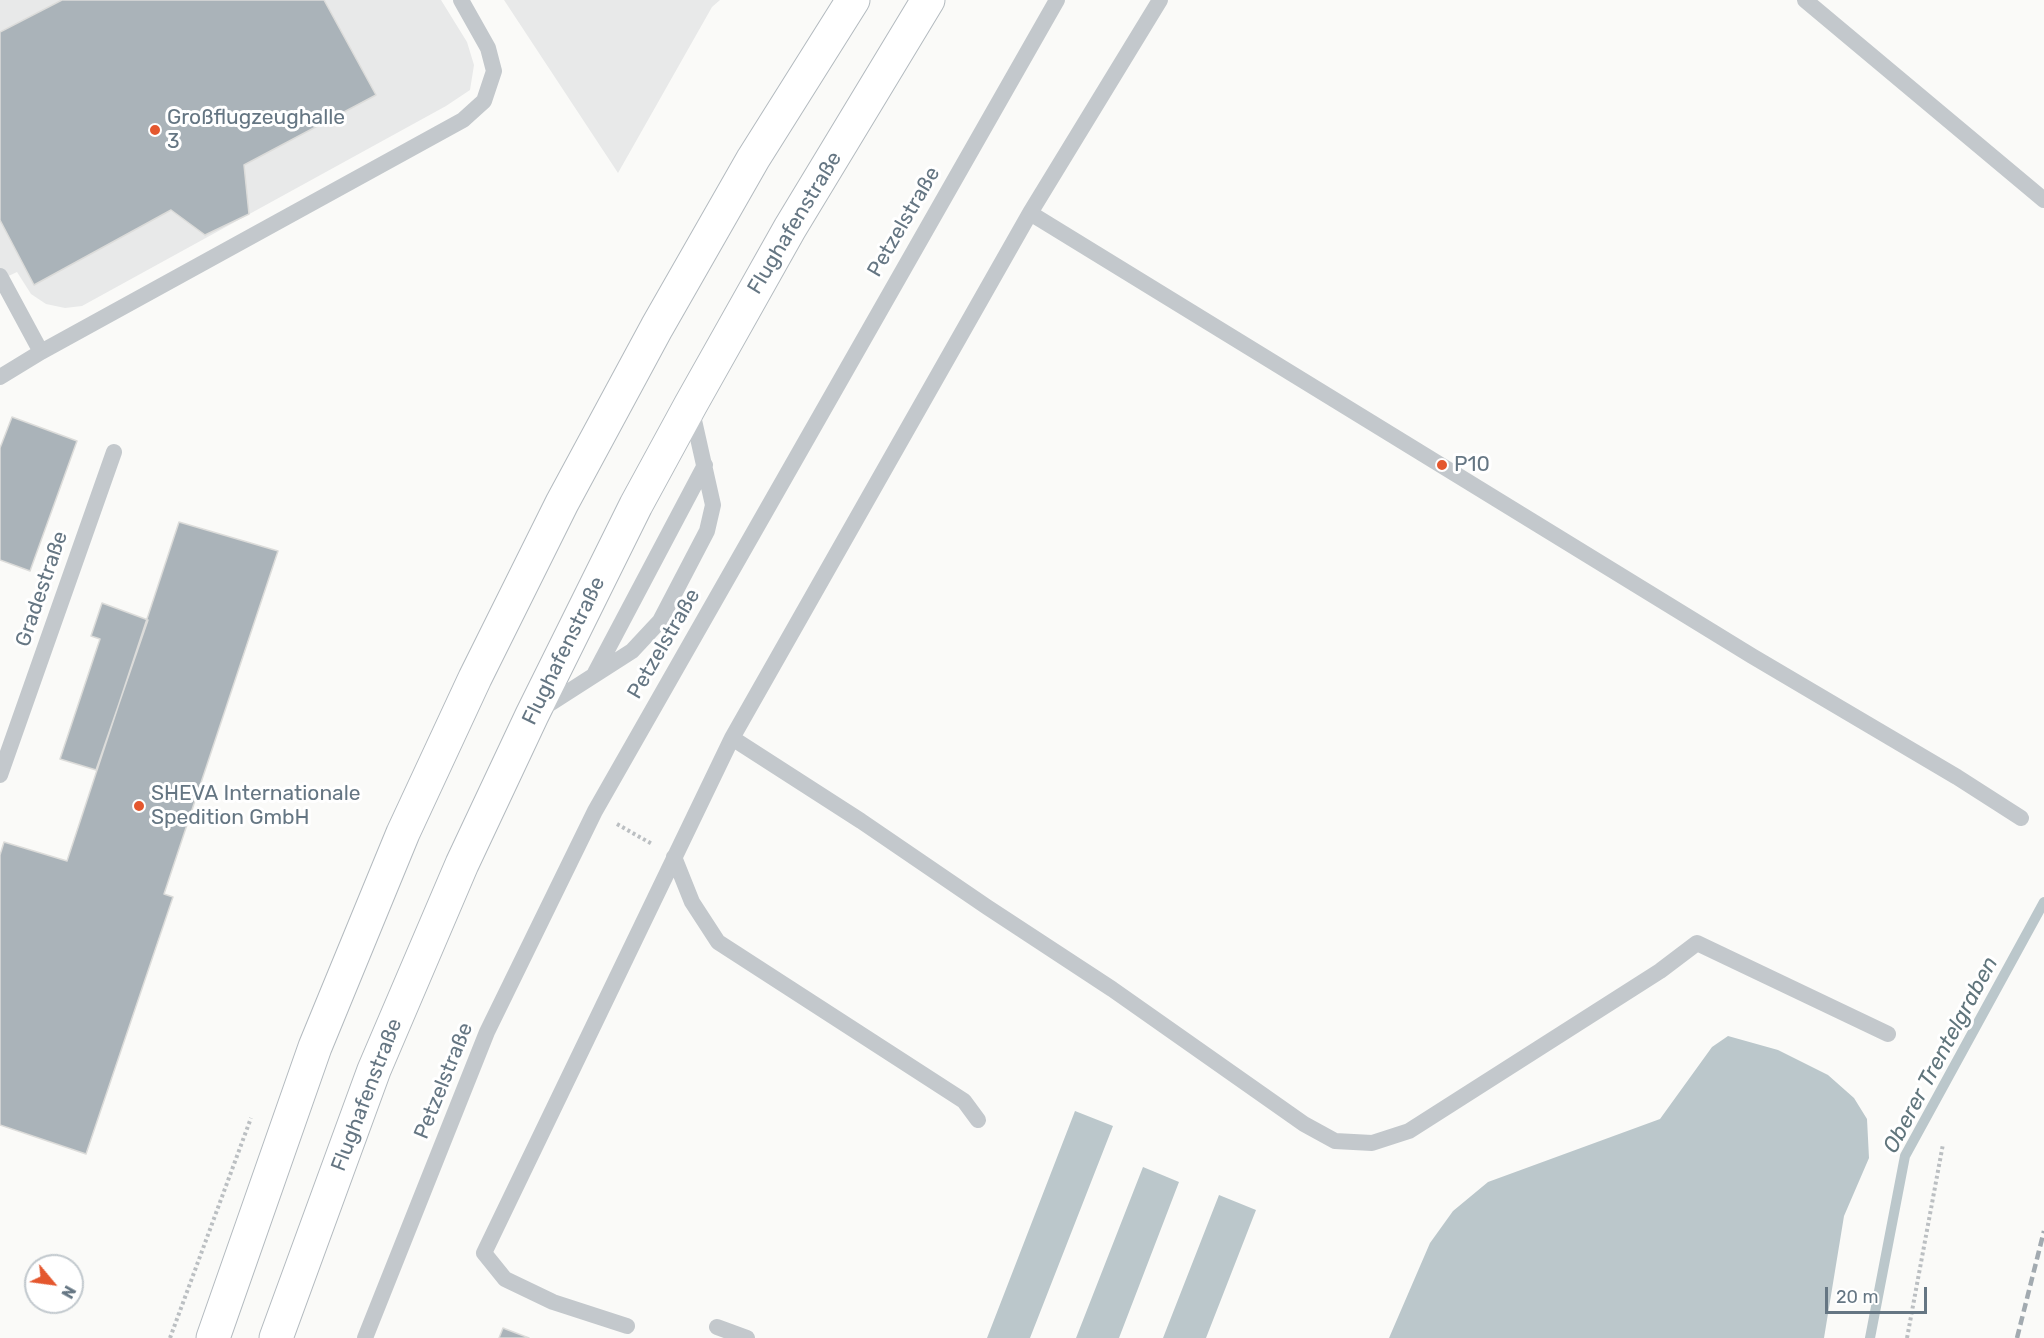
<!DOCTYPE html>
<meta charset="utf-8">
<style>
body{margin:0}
#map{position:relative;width:2044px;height:1338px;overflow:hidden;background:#fafaf8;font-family:Rubik,sans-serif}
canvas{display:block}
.north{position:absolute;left:24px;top:1254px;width:60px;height:60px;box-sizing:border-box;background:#fff;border:2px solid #c1c8cd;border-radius:50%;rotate:119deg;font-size:16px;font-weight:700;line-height:24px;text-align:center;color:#657683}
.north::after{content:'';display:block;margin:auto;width:21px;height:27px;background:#e4572e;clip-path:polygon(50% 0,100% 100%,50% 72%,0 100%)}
.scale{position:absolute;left:1825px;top:1287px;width:102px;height:27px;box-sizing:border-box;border:3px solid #657683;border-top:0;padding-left:8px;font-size:18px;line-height:21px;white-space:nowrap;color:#657683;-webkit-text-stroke:4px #fff;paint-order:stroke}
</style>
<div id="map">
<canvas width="2044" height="1338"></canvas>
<div class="north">N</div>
<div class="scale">20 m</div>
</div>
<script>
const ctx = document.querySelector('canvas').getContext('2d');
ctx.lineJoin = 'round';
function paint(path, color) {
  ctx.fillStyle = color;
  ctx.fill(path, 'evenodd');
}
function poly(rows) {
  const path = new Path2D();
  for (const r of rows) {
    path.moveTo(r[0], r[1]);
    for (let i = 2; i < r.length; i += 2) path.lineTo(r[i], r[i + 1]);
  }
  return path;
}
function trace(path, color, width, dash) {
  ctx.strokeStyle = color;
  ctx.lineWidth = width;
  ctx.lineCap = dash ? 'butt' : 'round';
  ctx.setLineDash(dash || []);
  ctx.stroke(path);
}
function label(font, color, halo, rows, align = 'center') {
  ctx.font = font + ' Rubik,sans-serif';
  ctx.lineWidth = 6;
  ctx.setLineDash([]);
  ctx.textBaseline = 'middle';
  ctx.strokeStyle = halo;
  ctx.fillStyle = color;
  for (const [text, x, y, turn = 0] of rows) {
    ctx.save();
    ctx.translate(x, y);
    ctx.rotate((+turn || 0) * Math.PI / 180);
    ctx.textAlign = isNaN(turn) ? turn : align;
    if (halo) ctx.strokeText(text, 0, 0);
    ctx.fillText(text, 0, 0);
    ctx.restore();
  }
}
paint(poly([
 [0,0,441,0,467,42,474,65,470,90,446,106,82,306,65,308,46,304,31,294,17,272,0,280],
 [504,0,720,0,712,7,618,173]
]), '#e8e9e9');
paint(poly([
 [1728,1036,1778,1050,1828,1075,1854,1098,1867,1119,1869,1158,1844,1216,1824,1338,1389,1338,1430,1243,1453,1211,1488,1182,1660,1119,1712,1047],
 [1075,1111,1113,1126,1030,1338,987,1338],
 [1143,1167,1179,1182,1119,1338,1076,1338],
 [1219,1195,1256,1210,1206,1338,1163,1338]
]), '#bbc7cb');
trace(poly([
 [1870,1338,1905,1156,2044,902]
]), '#bbc7cb', 10);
const building = poly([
 [62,0,324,0,376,95,244,165,249,214,205,235,171,210,34,285,0,220,0,32,62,0],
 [12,417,77,441,30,571,0,560,0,448,12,417],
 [179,522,278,551,164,894,173,897,86,1154,0,1125,0,855,4,842,67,861,179,522],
 [102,603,148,620,96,770,60,759,100,639,91,636,102,603],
 [503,1328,529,1338,499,1338,503,1328]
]);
paint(building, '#aab3b9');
trace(building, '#dcdcda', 1.5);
const secondary = poly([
 [213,1338,315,1047,403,833,475,678,562,503,657,327,753,159,853,0],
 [276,1338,374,1070,462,864,532,715,636,505,691,404,790,228,928,0]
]);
trace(secondary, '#b3babf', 35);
trace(poly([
 [617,824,652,844],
 [170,1338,251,1118],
 [1907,1338,1943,1144]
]), '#bbbfc2', 4, [3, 3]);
trace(poly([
 [1805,0,2044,200],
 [1030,213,1752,656,1957,777,2021,818],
 [0,276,41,352],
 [0,377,41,352,463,120,484,101,494,71,488,48,461,0],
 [595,673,705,465],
 [540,710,632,651,660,621,707,531,713,505,691,407],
 [732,738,861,821,987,907,1112,989,1304,1124,1335,1141,1372,1143,1409,1131,1660,971,1697,943,1888,1034],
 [0,775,114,452],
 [674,857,692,902,718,942,964,1101,978,1120],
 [627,1326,553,1302,505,1279,484,1253,732,738,1030,213,1160,0],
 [717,1327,747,1338],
 [365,1338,487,1032,595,811,1057,0]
]), '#c3c8cc', 16);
trace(secondary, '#fff', 33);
trace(poly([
 [2017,1338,2044,1231]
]), '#a2aab0', 4.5, [9, 4.5]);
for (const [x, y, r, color] of [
 [155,130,6,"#e4572e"],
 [1442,465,6,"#e4572e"],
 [139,806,6,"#e4572e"]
]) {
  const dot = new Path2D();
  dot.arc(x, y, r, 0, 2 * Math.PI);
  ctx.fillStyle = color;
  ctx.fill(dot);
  trace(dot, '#fff', 2);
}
label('21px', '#657683', '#fff', [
 ["Großflugzeughalle",167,118],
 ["3",167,142],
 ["P10",1454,465],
 ["SHEVA Internationale",151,794],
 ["Spedition GmbH",151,818]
], 'left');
label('21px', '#657683', '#fff', [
 ["Petzelstraße",904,222,-60],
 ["Flughafenstraße",795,223,-59],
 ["Gradestraße",42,589,-71],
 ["Petzelstraße",664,644,-60],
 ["Flughafenstraße",564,651,-64],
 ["Petzelstraße",444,1081,-68],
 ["Flughafenstraße",367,1095,-69]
]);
label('italic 22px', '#60757c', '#fff', [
 ["Oberer Trentelgraben",1941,1055,-62]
]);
</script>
